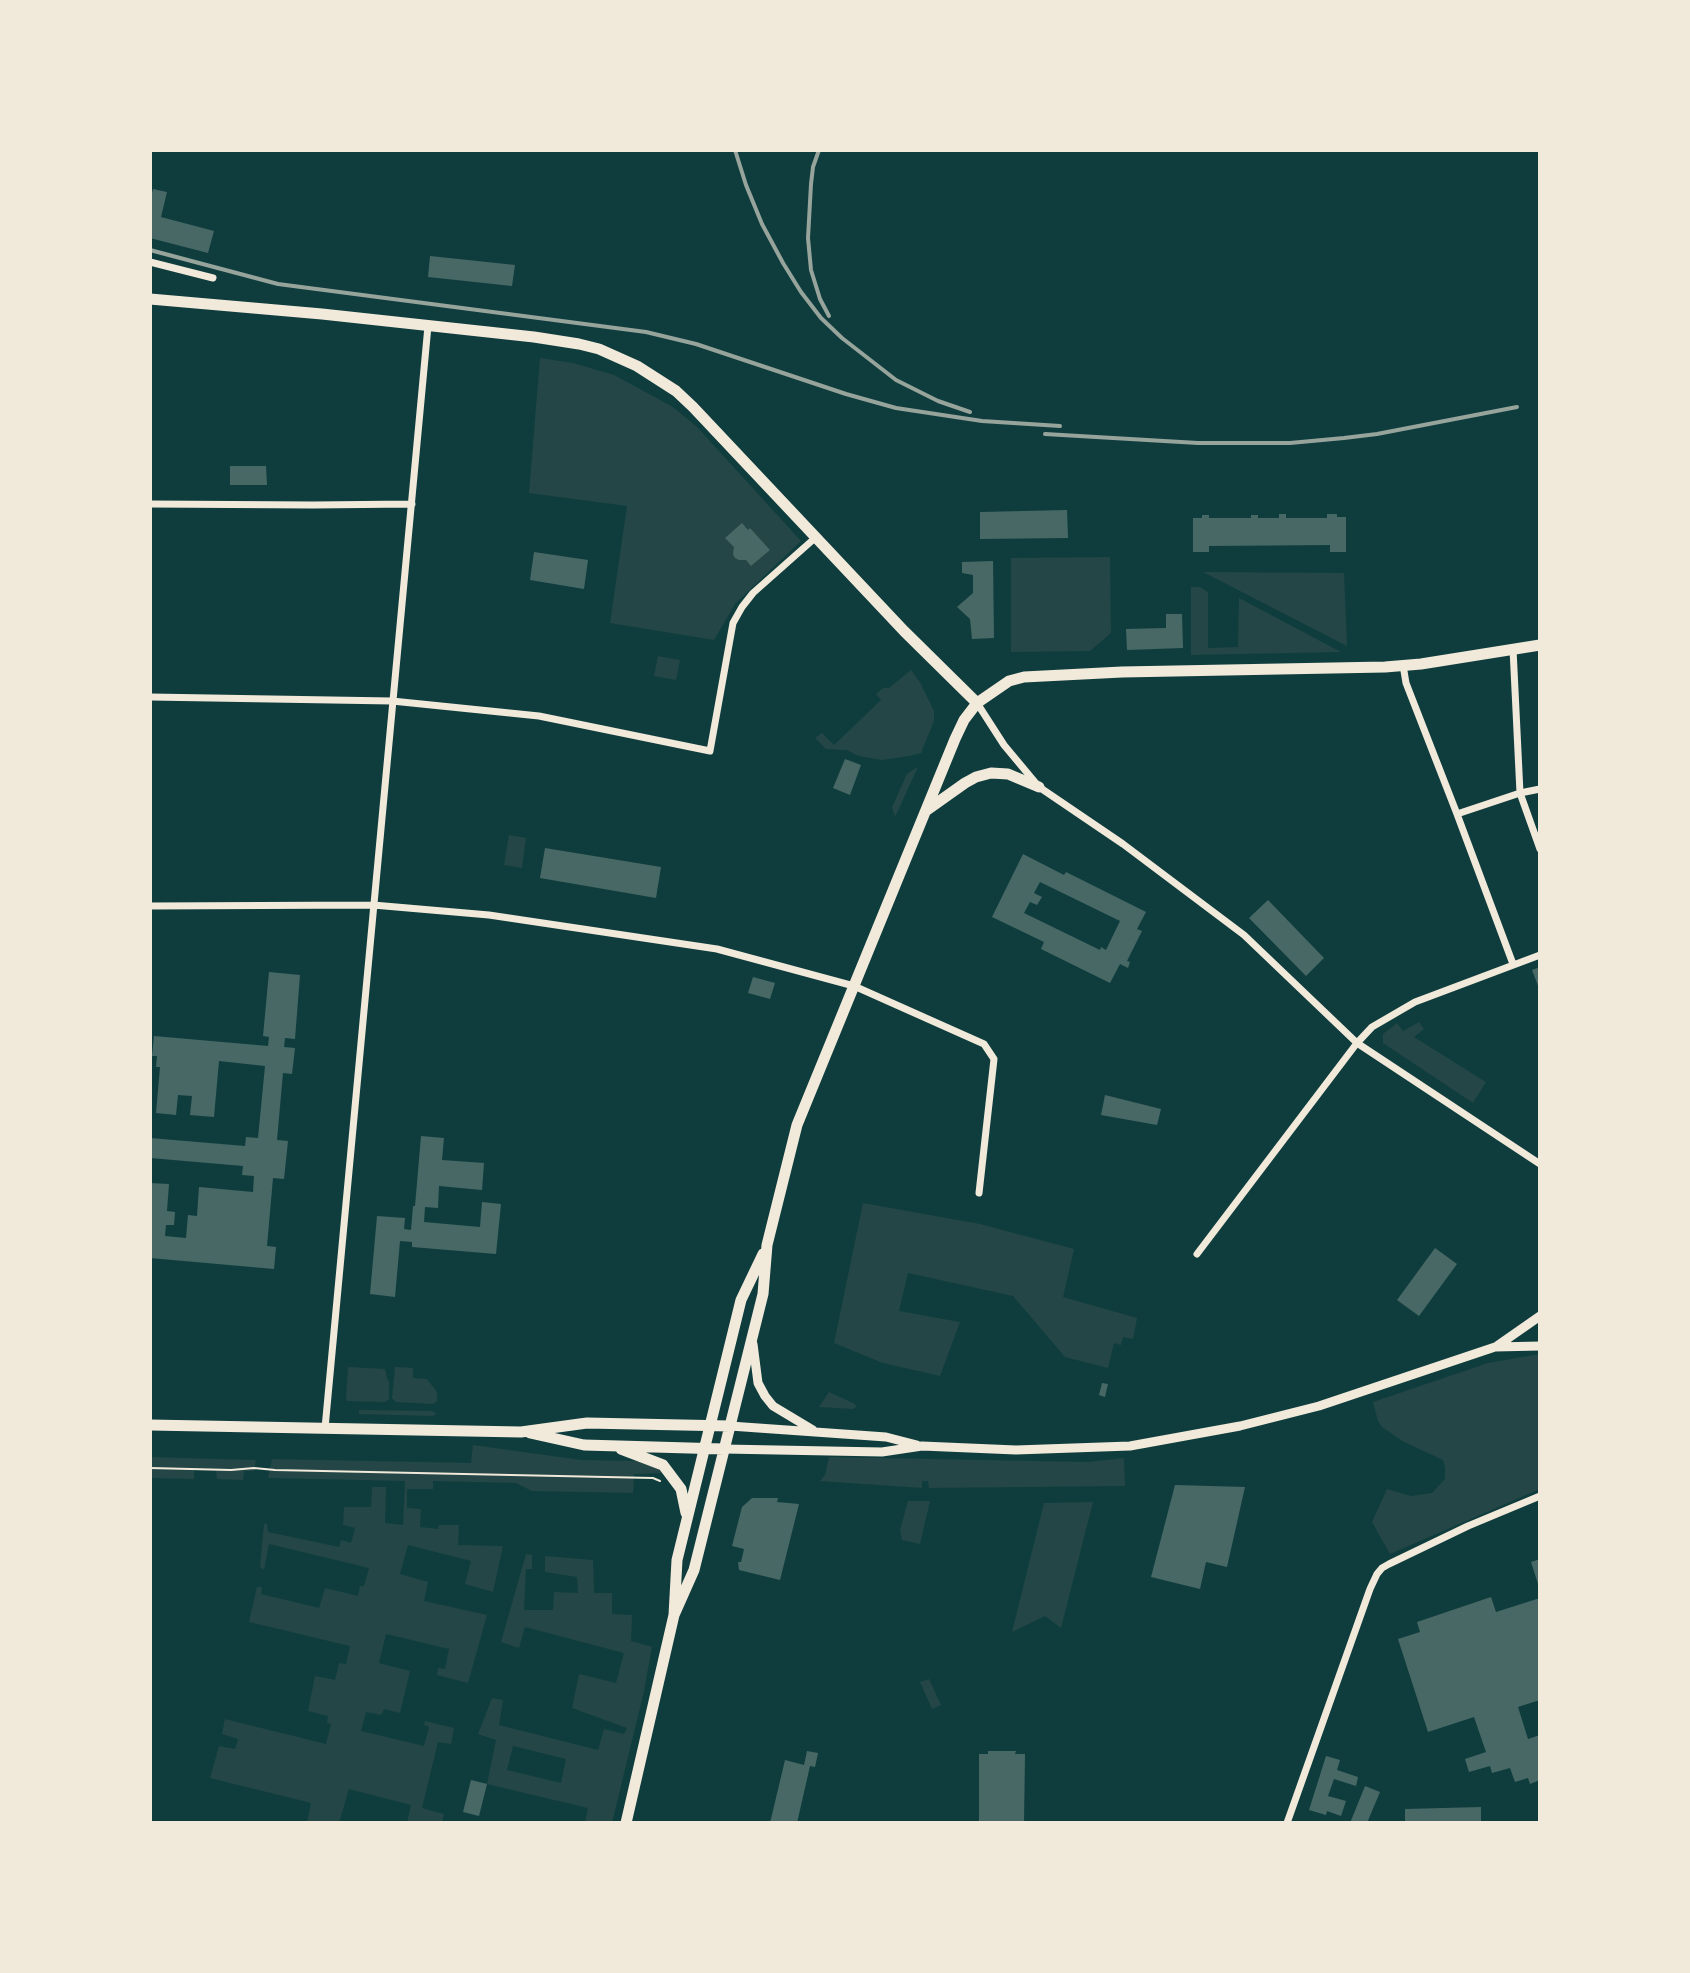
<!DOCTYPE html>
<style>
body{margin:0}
#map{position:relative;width:1690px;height:1973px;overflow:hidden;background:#0f3d3e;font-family:"DejaVu Sans",sans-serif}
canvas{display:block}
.frame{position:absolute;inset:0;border:152px solid #f1e9da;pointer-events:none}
</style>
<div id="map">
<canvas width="1690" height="1973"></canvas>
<div class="frame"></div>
</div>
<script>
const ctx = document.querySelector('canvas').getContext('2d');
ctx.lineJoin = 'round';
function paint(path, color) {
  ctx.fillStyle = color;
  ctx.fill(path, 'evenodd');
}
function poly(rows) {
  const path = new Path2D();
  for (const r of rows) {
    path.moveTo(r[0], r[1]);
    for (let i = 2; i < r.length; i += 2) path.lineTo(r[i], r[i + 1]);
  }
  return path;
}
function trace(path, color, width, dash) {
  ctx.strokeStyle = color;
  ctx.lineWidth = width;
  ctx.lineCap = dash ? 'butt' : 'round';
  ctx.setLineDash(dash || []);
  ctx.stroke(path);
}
paint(poly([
 [540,358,573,363,614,375,673,407,697,427,801,541,735,604,714,640,610,623,627,506,529,493],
 [1110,557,1111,633,1090,651,1011,652,1011,558],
 [1203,572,1344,573,1347,646],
 [1191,587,1200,587,1208,592,1208,648,1238,647,1239,598,1341,652,1191,655],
 [658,656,680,660,676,680,654,676],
 [911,670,921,684,934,711,934,721,921,753,909,756,882,760,870,758,859,756,847,750,826,749,815,738,822,733,834,745,881,700,876,694,883,688,889,688],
 [917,767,917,769,895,817,892,807,907,774],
 [509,835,526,838,522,868,504,865],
 [1419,1022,1424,1029,1414,1037,1486,1082,1473,1103,1383,1043,1383,1034,1397,1023,1403,1031],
 [863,1203,980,1224,1074,1249,1063,1297,1137,1318,1133,1339,1123,1337,1121,1345,1114,1343,1108,1368,1065,1357,1013,1296,908,1273,899,1311,960,1322,940,1376,883,1363,834,1343],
 [1540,1354,1540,1489,1390,1554,1372,1522,1387,1489,1411,1496,1432,1493,1445,1479,1445,1467,1443,1460,1404,1442,1382,1427,1378,1421,1373,1402,1488,1363],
 [348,1367,385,1369,387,1379,389,1381,389,1399,385,1402,347,1401,346,1399],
 [395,1367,413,1368,413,1378,427,1379,437,1392,437,1401,433,1404,396,1402,392,1398],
 [829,1392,855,1404,856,1407,853,1409,819,1407],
 [359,1410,432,1411,437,1414,432,1416,359,1414],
 [473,1445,581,1460,639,1461,654,1466,664,1473,634,1474,633,1493,532,1491,516,1483,433,1481,433,1489,407,1489,407,1508,421,1509,420,1527,438,1529,439,1525,459,1525,458,1545,503,1546,493,1592,465,1584,471,1561,408,1545,400,1574,428,1582,424,1601,487,1615,468,1683,437,1675,438,1668,445,1669,449,1649,386,1634,379,1663,410,1671,400,1713,384,1709,381,1715,366,1712,361,1731,424,1746,429,1727,424,1725,425,1721,454,1728,451,1744,438,1742,422,1808,444,1814,442,1823,407,1823,411,1805,349,1789,339,1823,307,1823,311,1803,210,1778,219,1746,235,1749,238,1739,222,1734,225,1719,326,1744,331,1724,327,1723,328,1716,308,1711,315,1676,335,1680,339,1663,346,1664,350,1646,249,1622,257,1587,262,1587,261,1594,319,1608,325,1588,358,1596,360,1586,364,1586,369,1568,269,1544,264,1570,260,1567,264,1524,267,1524,268,1532,339,1547,341,1540,351,1543,355,1528,343,1525,344,1507,371,1507,372,1487,386,1487,385,1523,403,1525,405,1481,268,1478,272,1459,471,1463],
 [150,1457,256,1460,254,1471,244,1471,243,1480,217,1479,216,1471,194,1470,194,1479,150,1478],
 [829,1457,1088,1462,1124,1458,1125,1486,929,1488,928,1481,922,1481,922,1488,820,1481,825,1475],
 [908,1501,930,1501,920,1544,902,1540,900,1530],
 [1093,1502,1061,1628,1045,1616,1012,1632,1044,1503],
 [526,1554,532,1555,532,1569,526,1569,524,1610,553,1610,554,1592,578,1593,577,1577,545,1572,545,1556,593,1560,594,1593,612,1593,612,1614,632,1615,631,1641,652,1647,644,1691,612,1823,585,1823,588,1808,487,1784,496,1740,478,1734,492,1698,503,1700,499,1725,598,1750,604,1729,624,1734,627,1728,572,1708,579,1674,616,1683,624,1653,525,1627,519,1648,501,1642],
 [513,1746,566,1759,561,1783,507,1770],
 [929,1679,941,1705,932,1709,920,1682]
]), '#244646');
paint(poly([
 [153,189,167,192,161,217,214,231,208,253,150,238,150,201],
 [430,256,515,265,512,286,428,277],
 [230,466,266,466,267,485,230,485],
 [1067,510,1068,538,980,539,980,512],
 [1279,514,1286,514,1286,518,1327,518,1327,514,1337,514,1337,517,1346,517,1346,552,1330,552,1330,545,1209,546,1209,552,1193,552,1193,518,1202,518,1202,515,1209,515,1209,518,1251,518,1251,515,1258,515,1258,518,1279,518],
 [742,523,748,530,750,528,770,550,751,566,746,560,739,560,735,558,733,554,734,547,725,538],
 [534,552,588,560,584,589,530,580],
 [993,561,994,638,972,639,970,619,957,607,973,593,973,575,962,573,962,562],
 [1166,614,1182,614,1183,648,1127,650,1126,629,1166,628],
 [845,759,861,765,850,795,833,788],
 [545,848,661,867,656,898,540,878],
 [1023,854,1064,875,1066,872,1146,912,1137,929,1142,931,1127,961,1130,962,1128,968,1120,964,1110,983,1041,949,1044,942,992,917],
 [1040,882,1120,921,1106,950,1101,947,1100,950,1024,913,1030,902,1037,905,1042,897,1034,893],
 [1268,900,1324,958,1306,976,1249,918],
 [1540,967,1540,991,1532,970],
 [269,972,300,975,295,1039,285,1038,284,1047,295,1048,292,1074,283,1073,277,1140,288,1141,284,1179,273,1178,267,1246,276,1247,274,1269,150,1258,150,1183,169,1184,167,1211,175,1212,174,1225,166,1225,165,1236,186,1238,188,1215,197,1216,199,1187,253,1192,254,1176,242,1175,243,1166,150,1158,150,1138,245,1146,246,1137,258,1138,265,1066,219,1061,214,1117,190,1115,192,1096,178,1095,176,1115,156,1113,160,1067,156,1067,157,1056,152,1056,154,1036,268,1046,269,1037,263,1036],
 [753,977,775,983,770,999,748,993],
 [1105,1095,1161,1109,1157,1125,1101,1115],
 [421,1136,444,1138,442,1160,484,1163,482,1190,439,1186,438,1208,425,1207,424,1222,480,1227,482,1202,501,1204,496,1254,412,1247,412,1242,400,1241,395,1297,370,1294,377,1216,405,1218,404,1229,411,1230,413,1206,415,1206],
 [1435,1248,1457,1264,1419,1316,1397,1300],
 [1102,1383,1108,1384,1105,1397,1099,1395],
 [1175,1485,1245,1487,1227,1567,1206,1562,1200,1589,1151,1577],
 [752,1498,778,1498,777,1502,799,1504,780,1580,739,1570,738,1562,741,1562,744,1549,732,1546,742,1507],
 [1540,1559,1540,1587,1539,1587,1531,1562],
 [1491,1597,1496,1612,1540,1598,1540,1700,1518,1707,1528,1739,1540,1735,1540,1780,1530,1784,1528,1778,1515,1782,1510,1768,1492,1773,1490,1766,1469,1772,1465,1759,1486,1752,1474,1717,1428,1732,1398,1639,1420,1632,1417,1622],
 [807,1751,818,1753,815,1767,810,1766,797,1823,770,1823,785,1760,804,1765],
 [988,1751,1016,1751,1015,1754,1025,1754,1024,1823,979,1823,979,1754,988,1754],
 [1326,1756,1340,1760,1337,1770,1358,1777,1356,1786,1334,1779,1328,1796,1346,1801,1341,1816,1327,1811,1326,1815,1309,1810],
 [471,1780,487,1784,479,1816,463,1812],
 [1365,1786,1380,1792,1367,1823,1350,1823],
 [1481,1807,1481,1823,1405,1823,1405,1809]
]), '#486865');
trace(poly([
 [150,1468,231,1470,254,1468,275,1470,653,1478,660,1481]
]), '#f1e9da', 2);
trace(poly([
 [150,262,213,278],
 [150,504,313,505,412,504],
 [1513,649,1520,793,1540,849],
 [1403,665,1406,683,1457,814,1520,793,1540,789],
 [150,697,392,701,539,716,710,751,733,623,742,607,753,593,815,538],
 [977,703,1004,745,1039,787,1123,844,1244,935,1357,1043,1540,1164],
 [1457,814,1513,964],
 [150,906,373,905,489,915,717,949,854,986,984,1044,994,1059,979,1193],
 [1197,1254,1357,1043,1372,1027,1415,1002,1540,955],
 [325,1428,428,326],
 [1287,1823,1370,1589,1377,1574,1382,1568,1389,1564,1468,1526,1540,1496]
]), '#f1e9da', 7);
trace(poly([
 [753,1344,758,1383,765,1396,773,1406,813,1430],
 [1497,1346,1540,1316],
 [730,1426,886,1437,917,1445],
 [724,1449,882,1452,922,1446,1016,1450,1130,1446,1240,1426,1319,1406,1495,1347,1540,1346]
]), '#f1e9da', 9);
trace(poly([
 [150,299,322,314,534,337,579,344,599,349,637,366,676,391,693,407,904,631,977,703],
 [927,810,965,783,976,777,991,773,1008,774,1039,787],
 [150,1425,521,1432,587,1423,730,1426],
 [530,1433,584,1445,724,1449],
 [621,1449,663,1465,681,1489,686,1513],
 [674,1615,694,1570,763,1294,767,1245,797,1125,955,739,964,720,977,703,1009,681,1024,677,1122,672,1385,667,1421,664,1540,645],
 [626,1823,674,1615,677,1560,741,1300,763,1254]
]), '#f1e9da', 11);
trace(poly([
 [735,150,746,185,762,224,783,263,801,292,821,318,842,338,896,380,938,401,970,412],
 [819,150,813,167,811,184,808,238,811,270,820,299,829,316],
 [150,250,278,284,646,332,696,344,846,394,896,408,982,421,1060,426],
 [1045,434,1198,443,1290,443,1344,438,1377,434,1517,407]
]), '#97a49c', 4);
</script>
